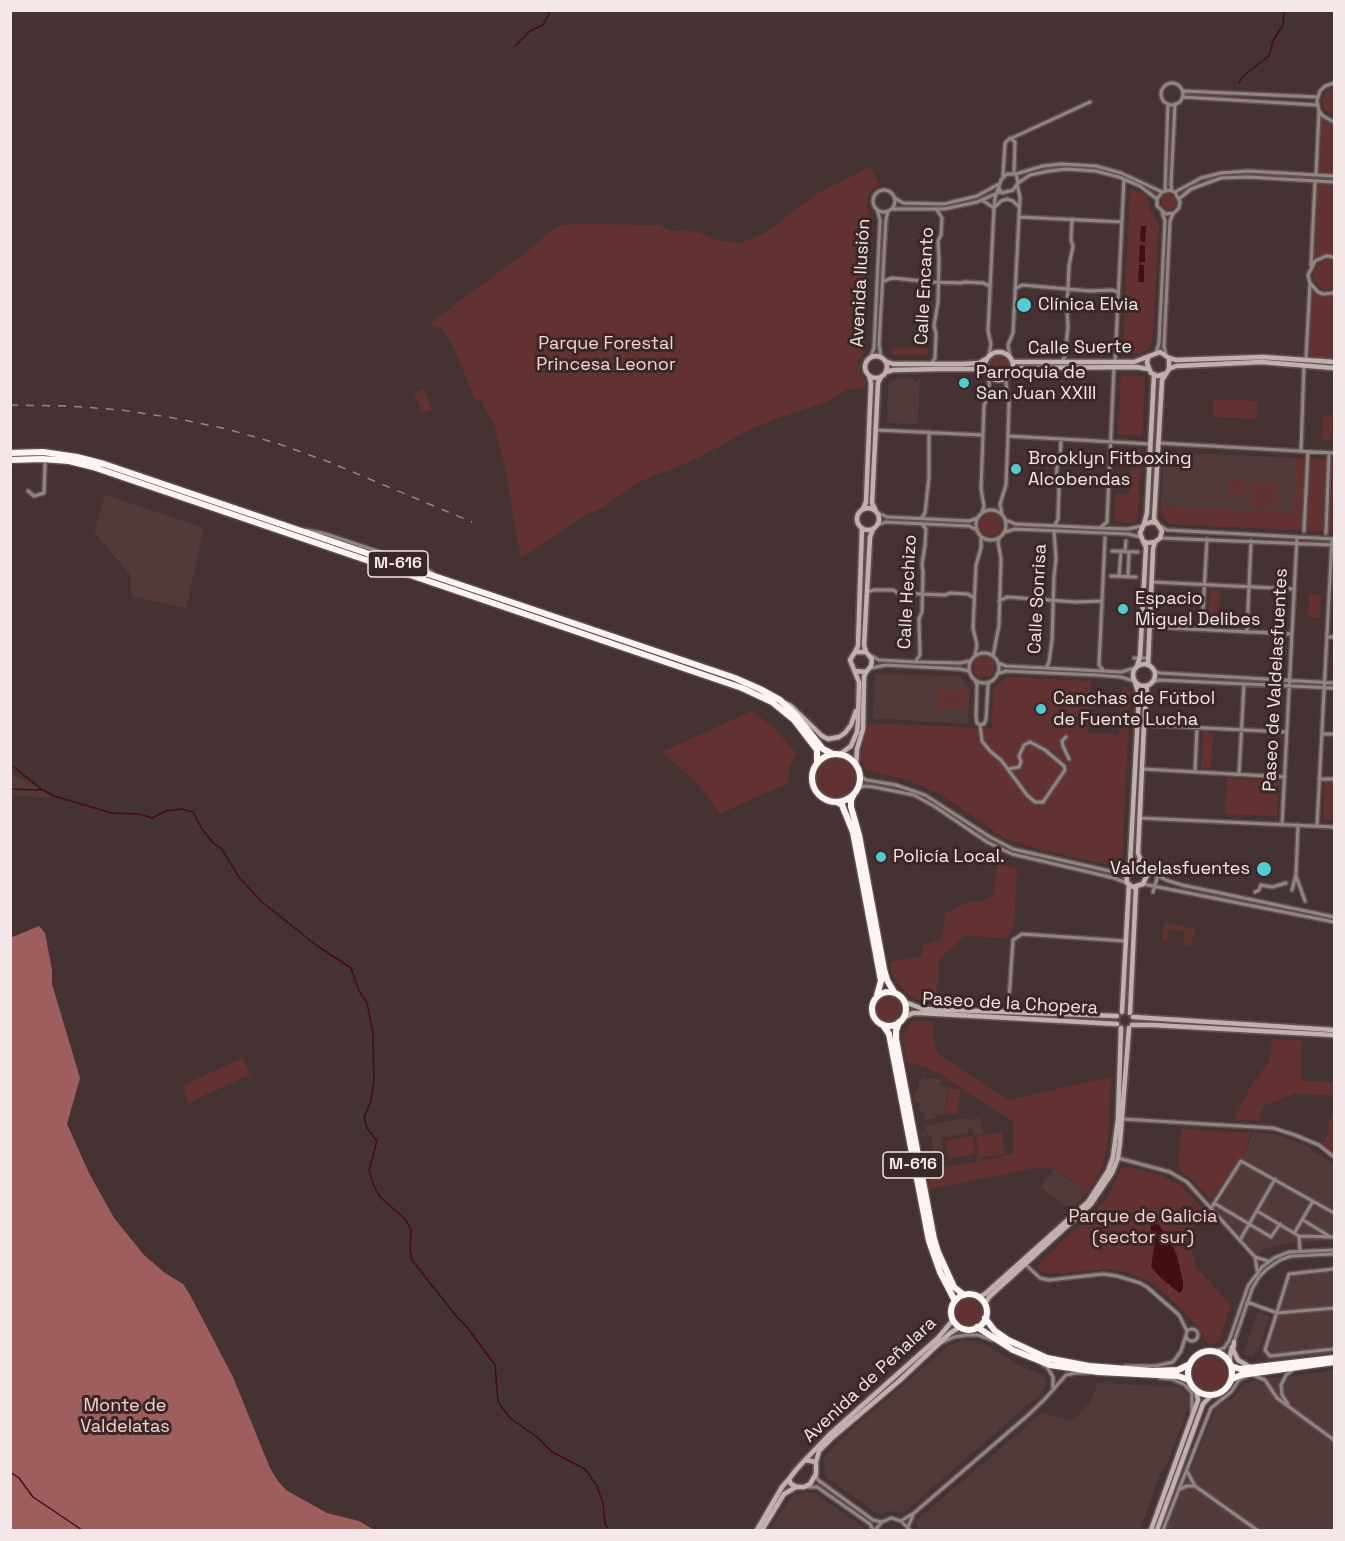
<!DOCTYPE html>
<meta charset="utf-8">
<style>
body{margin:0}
#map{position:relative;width:1345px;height:1541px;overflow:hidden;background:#453232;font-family:"Space Grotesk",sans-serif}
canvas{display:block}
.frame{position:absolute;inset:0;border:12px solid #f4e7e7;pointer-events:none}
</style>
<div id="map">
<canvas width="1345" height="1541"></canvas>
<div class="frame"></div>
</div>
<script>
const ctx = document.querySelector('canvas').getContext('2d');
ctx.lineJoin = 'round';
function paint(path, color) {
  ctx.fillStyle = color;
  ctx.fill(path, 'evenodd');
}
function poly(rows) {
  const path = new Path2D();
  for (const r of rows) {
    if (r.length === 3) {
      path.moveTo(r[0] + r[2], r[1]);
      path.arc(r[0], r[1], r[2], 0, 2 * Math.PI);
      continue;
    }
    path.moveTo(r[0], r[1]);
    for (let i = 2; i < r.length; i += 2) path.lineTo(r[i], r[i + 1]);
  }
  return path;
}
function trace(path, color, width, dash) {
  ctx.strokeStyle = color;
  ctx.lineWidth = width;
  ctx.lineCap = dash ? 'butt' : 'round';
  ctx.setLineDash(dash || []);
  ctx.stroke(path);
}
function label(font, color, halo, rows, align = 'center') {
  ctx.font = font + ' "Space Grotesk",sans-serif';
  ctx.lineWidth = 6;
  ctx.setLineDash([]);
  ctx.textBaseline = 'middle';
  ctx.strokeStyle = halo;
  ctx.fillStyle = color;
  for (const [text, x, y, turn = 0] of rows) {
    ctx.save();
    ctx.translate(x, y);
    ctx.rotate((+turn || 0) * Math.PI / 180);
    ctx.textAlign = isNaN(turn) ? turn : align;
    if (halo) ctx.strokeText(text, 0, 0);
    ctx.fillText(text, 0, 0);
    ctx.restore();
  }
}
paint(poly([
 [914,378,914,381,916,382,917,378,920,378,918,424,887,423,888,384,895,379],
 [1164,452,1296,458,1293,513,1161,507],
 [105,495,204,528,186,608,131,596,131,576,94,532],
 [875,674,960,676,970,689,968,724,873,718],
 [11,774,41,789,52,798,11,795],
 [922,1077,941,1080,940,1086,948,1087,944,1115,935,1115,935,1118,925,1120,925,1114,919,1110,920,1103,914,1101,915,1091,918,1091,919,1081,922,1080],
 [968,1118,969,1120,980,1118,983,1134,974,1135,972,1127,968,1128,969,1133,941,1138,943,1153,941,1154,942,1157,935,1158,931,1135,921,1137,920,1133,926,1132,925,1126],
 [1253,1132,1277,1135,1292,1140,1306,1146,1334,1165,1334,1240,1282,1244,1267,1248,1257,1255,1211,1204,1247,1149],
 [1054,1169,1087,1192,1071,1210,1040,1187],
 [1334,1267,1334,1354,1266,1361,1261,1350,1287,1272],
 [1258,1312,1270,1316,1257,1353,1254,1352,1252,1357,1243,1354],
 [971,1340,983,1343,1021,1366,1044,1376,1047,1380,1047,1385,1038,1396,903,1513,890,1511,881,1514,875,1512,825,1476,824,1458,839,1441,948,1346,961,1341],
 [1334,1370,1334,1530,1166,1530,1216,1407,1232,1399,1241,1388,1251,1381],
 [1098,1383,1180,1387,1189,1396,1189,1405,1166,1467,1162,1469,1140,1530,917,1530,917,1520,1042,1413,1073,1421,1090,1402],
 [811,1492,815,1493,867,1530,769,1530,793,1495]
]), '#533a3a');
paint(poly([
 [1334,87,1334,116,1324,109,1322,100,1326,91],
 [1320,115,1334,123,1334,174,1318,172,1321,128,1319,127],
 [870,167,880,185,871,190,866,204,871,221,864,350,861,359,859,358,857,363,860,365,860,373,866,381,865,388,847,390,827,402,786,415,748,430,697,459,638,482,604,507,580,518,547,541,521,557,516,534,507,477,494,425,481,401,475,400,452,343,443,330,430,323,529,250,552,230,563,225,574,224,658,225,671,231,688,230,722,241,741,243,765,233,816,194],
 [1317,183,1334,183,1334,255,1321,255,1313,260,1313,248,1315,248],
 [1130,188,1148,197,1150,210,1159,224,1152,345,1141,354,1123,353],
 [1169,202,8],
 [1330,260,1334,262,1334,289,1324,290,1314,281,1313,272,1321,262],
 [1311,289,1320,295,1334,295,1334,359,1308,356],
 [892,347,928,348,928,353,926,355,894,355,891,353],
 [999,366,11],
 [1121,376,1141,376,1145,379,1142,436,1118,434],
 [424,389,432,409,422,413,414,393],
 [1213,399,1258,401,1257,419,1213,417],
 [1323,415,1333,415,1331,441,1322,440],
 [1132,449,1141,449,1138,517,1134,523,1115,522,1115,494,1130,494],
 [1296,458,1334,460,1334,532,1170,524,1160,513,1161,507,1293,513],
 [1228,480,1245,481,1244,495,1227,494],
 [1252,483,1275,484,1274,508,1250,507],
 [991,525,11],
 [1210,589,1220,590,1219,625,1209,625],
 [1309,594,1321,595,1320,618,1308,617],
 [984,667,11],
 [1006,677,1091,681,1088,733,992,728,993,690],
 [1122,686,1127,688,1130,692,1122,863,1114,866,1035,848,1006,839,937,792,909,781,867,770,860,758,869,723,1119,734],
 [937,689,967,690,966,709,937,707],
 [752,711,775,729,796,753,789,769,788,783,720,814,698,784,662,752],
 [1203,732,1213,733,1211,768,1201,768],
 [835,778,20],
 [1324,777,1334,777,1334,820,1323,819],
 [1227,778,1279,781,1277,816,1225,814],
 [997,863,1017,869,1014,926,1007,938,965,936,940,958,936,1000,918,1000,911,996,899,985,892,973,890,962,921,957,923,945,941,939,946,913,968,902,981,901,991,897,994,893],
 [1165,922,1195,929,1191,946,1183,944,1185,932,1169,929,1167,941,1162,940],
 [888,1008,14],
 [916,1021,934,1022,933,1040,938,1054,1008,1100,1111,1077,1109,1129,1103,1167,1087,1192,1055,1168,1034,1168,930,1189,927,1171,1014,1154,1014,1122,933,1070,906,1061,903,1039,904,1031,910,1023],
 [1272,1039,1302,1040,1301,1081,1334,1082,1334,1153,1323,1144,1330,1130,1327,1124,1332,1114,1333,1095,1295,1094,1263,1106,1259,1121,1234,1119,1251,1086,1269,1061],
 [243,1058,250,1075,188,1103,183,1085],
 [949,1088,961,1090,957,1114,946,1113],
 [1181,1129,1251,1133,1244,1154,1211,1200,1194,1181,1178,1169],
 [1001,1132,1005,1154,979,1158,976,1136],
 [972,1136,975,1154,949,1159,946,1141],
 [1127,1166,1163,1176,1182,1187,1204,1211,1188,1237,1196,1267,1231,1305,1219,1341,1212,1344,1207,1343,1198,1327,1182,1310,1154,1284,1130,1273,1111,1269,1051,1274,1039,1271,1038,1264,1107,1199,1120,1170],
 [969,1312,14],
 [1210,1373,17]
]), '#623233');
paint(poly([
 [39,926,45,933,52,970,52,984,80,1078,67,1124,89,1173,114,1218,144,1255,165,1273,183,1284,189,1293,233,1377,270,1468,278,1481,286,1490,327,1513,359,1521,374,1530,11,1530,10,938]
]), '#9e5e5e');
paint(poly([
 [1141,226,1146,226,1145,242,1143,242,1143,245,1145,246,1145,262,1142,262,1142,265,1144,265,1144,282,1138,282,1139,265,1141,265,1142,262,1139,262,1140,245,1143,245,1143,242,1140,241],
 [1154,1223,1158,1224,1170,1239,1177,1256,1183,1282,1183,1289,1180,1293,1170,1286,1171,1284,1168,1284,1160,1277,1151,1267,1155,1241,1150,1227]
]), '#440d13');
trace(poly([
 [515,46,530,31,543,25,551,10],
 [1239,83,1243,76,1269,56,1273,41,1283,25,1284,10],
 [14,767,41,789],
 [10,789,43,790,54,796,112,813,140,814,152,818,166,811,182,809,193,812,202,829,213,843,222,849,238,876,261,901,316,945,351,968,359,991,367,1003,373,1033,374,1080,371,1101,364,1117,367,1128,377,1141,369,1170,374,1186,380,1197,405,1219,411,1229,410,1250,412,1260,456,1316,467,1327,495,1365,498,1402,510,1418,537,1437,552,1452,585,1469,597,1486,603,1503,605,1524,609,1530],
 [10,1472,19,1478,33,1497,82,1530]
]), '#440d13', 1.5);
const street = poly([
 [1172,94,11],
 [1334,83,1325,86,1320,91,1317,101,1319,111,1323,116,1334,122],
 [1183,91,1317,97],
 [1183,97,1317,105],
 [1012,138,1090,102],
 [1016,174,1043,166,1061,164,1096,166,1121,173,1162,192,1169,190,1175,192,1180,202,1179,208,1174,213,1166,214,1157,206,1157,199,1162,192],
 [1316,175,1319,111],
 [1003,176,1005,143,1010,138,1015,142,1014,173],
 [1018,183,1030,175,1049,171,1066,169,1096,171,1119,177,1140,186,1157,199],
 [884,201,11],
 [1165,191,1168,104],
 [1172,191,1171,184,1175,104],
 [1175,192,1201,178,1221,173,1248,171,1334,176],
 [895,198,903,203,944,204,977,196,999,184],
 [1180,198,1191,189,1221,178,1248,177,1334,182],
 [982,200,994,208,988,331,991,344,989,356],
 [995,207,1001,201,1007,199,1013,201,1018,206],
 [994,208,995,198,1001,180,1007,174,1016,174,1018,183,1013,190,1002,193,999,188],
 [892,209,944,209,977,202,1000,192],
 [1019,217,1122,222],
 [1334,257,1326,256,1315,261,1308,275,1310,283,1318,292,1323,294,1334,293],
 [1311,265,1315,182],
 [884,281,892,278,932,282,961,283,964,282,983,283,990,286],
 [1015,289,1022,285,1090,291,1112,290,1118,292],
 [1156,353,1159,343,1165,221,1162,212],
 [1166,355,1164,346,1170,221,1173,214],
 [881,357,879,344,886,220,888,211],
 [1010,357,1008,345,1013,333,1019,217,1020,197,1017,184],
 [870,358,874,348,880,220,877,209],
 [1306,358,1310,283],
 [1062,362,1065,356,1068,327,1067,310,1069,266,1073,246,1071,240,1072,219],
 [1115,362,1124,179],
 [932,363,935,358,936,333,934,326,938,302,939,260,938,241,941,235,942,218,937,210],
 [876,430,982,435],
 [1008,436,1150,444],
 [1158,443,1334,453],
 [1301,451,1304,366],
 [28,491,34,496,44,493,45,464],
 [991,525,15],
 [878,513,887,517,969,521,978,518],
 [982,513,984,506,981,489,983,435,984,406,989,390,989,377],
 [1002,514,1000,504,1006,485,1008,436,1009,404,1006,383,1007,377],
 [921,519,925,513,929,477,929,432],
 [1006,520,1015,524,1100,528,1128,529,1142,526],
 [877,525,886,522,969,526,977,530],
 [1055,525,1058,519,1059,488,1056,479,1057,467,1060,462,1061,439],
 [1161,526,1167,530,1334,539],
 [1100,528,1107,522,1114,367],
 [306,530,326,534,392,556,425,568,433,573],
 [1304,531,1308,452],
 [1005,532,1015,529,1128,534,1141,537],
 [1326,533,1329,453],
 [1160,538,1334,545],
 [1112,551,1138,552],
 [1125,552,1126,541],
 [1111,576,1136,577],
 [1119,576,1121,551],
 [1128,577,1129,552],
 [1152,582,1294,589],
 [867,592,874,590,893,590,898,593,945,595,950,593,968,594,974,598],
 [999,601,1007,597,1076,602,1102,601],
 [1150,627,1292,634],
 [1202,629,1207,539],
 [1247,632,1251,541],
 [1327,637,1334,637],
 [984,668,15],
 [975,655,977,645,973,628,976,565,981,548,981,536],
 [872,656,879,660,915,662,960,663,970,661],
 [993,656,999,625,1001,559,998,542,1000,537],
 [1134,658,1147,658],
 [915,662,920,655,919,619,922,612,923,572,922,565,925,545,926,529,922,524],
 [998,663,1006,666,1121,672,1135,668],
 [871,668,886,665,960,669,969,671],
 [1046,668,1049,662,1052,640,1054,576,1056,559,1054,531],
 [1103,670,1099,665,1105,538],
 [1154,671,1160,673,1334,683],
 [997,674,1006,671,1096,675,1121,677,1134,681],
 [975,680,977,685,976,716,977,723,980,725,982,741,990,751,1001,760,1027,795,1035,802,1043,802,1065,770,1064,766,1045,750,1030,742,1024,745,1019,756,1021,762,1019,767,1008,769],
 [1153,682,1159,680,1334,688],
 [980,725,984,724,986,719,988,686,989,682],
 [1144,725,1286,732],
 [1322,734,1334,734],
 [1066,737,1062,741,1063,746,1069,759],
 [1143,769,1285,777],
 [1195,772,1197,727],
 [1239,774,1244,684],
 [859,775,866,780,896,785,925,795,990,837,1013,849,1114,872,1126,869],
 [1319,779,1334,779],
 [857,789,864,786,874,787,914,795,934,806,987,842,1012,854,1114,878,1127,883],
 [1139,818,1334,827],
 [1282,825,1297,537],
 [1317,826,1332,539],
 [1148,870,1166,880,1182,885,1334,917],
 [1296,876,1305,901],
 [1114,878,1115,866],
 [1143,884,1334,922],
 [1292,890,1296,874,1298,825],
 [1153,892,1159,872],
 [1255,892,1259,890,1261,885,1272,887,1286,883],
 [1008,1013,1013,940,1022,934,1125,941],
 [1122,1119,1273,1128,1295,1135,1319,1145,1334,1157],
 [1118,1158,1170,1172,1187,1182,1255,1257],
 [1214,1203,1271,1237,1280,1224],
 [1211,1208,1241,1161,1334,1213],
 [1257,1211,1299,1236,1334,1237],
 [1303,1220,1329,1236],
 [1295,1232,1313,1201],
 [1299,1236,1300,1250],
 [1240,1240,1275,1179],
 [1255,1257,1257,1270],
 [1255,1257,1268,1261],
 [1024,1263,1040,1278,1049,1280,1103,1274,1117,1276,1140,1283,1147,1287,1179,1315,1187,1331],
 [1334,1269,1289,1274,1265,1350,1270,1356,1334,1349],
 [1247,1302,1277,1313,1334,1308],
 [1192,1335,6],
 [1234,1342,1252,1289,1259,1277,1267,1269,1280,1260,1291,1256,1334,1254],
 [941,1343,954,1337,967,1335,978,1335,992,1340],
 [1215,1351,1224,1348,1229,1341,1248,1286,1262,1267,1274,1258,1289,1252,1334,1250],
 [1043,1365,1047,1367,1053,1377,1053,1390],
 [1125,1366,1156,1366,1173,1362,1181,1351,1186,1335],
 [1253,1375,1265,1380,1277,1398,1334,1440],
 [1160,1378,1172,1379,1185,1385,1192,1393,1192,1412],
 [1288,1404,1282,1395,1281,1385,1286,1375,1293,1370],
 [1187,1471,1195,1486,1257,1530],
 [816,1475,818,1480,873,1520,882,1522],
 [806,1487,817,1487,870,1524,873,1530],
 [1180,1489,1187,1486,1195,1486],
 [901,1521,914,1513,1026,1417,1044,1400,1066,1375,1075,1373,1089,1373],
 [908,1527,913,1515],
 [875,1530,882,1522,891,1518,901,1521,910,1530],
 [1163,1530,1211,1408,1231,1392,1239,1380,1247,1376]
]);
const secondary = poly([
 [999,366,14],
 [876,367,11],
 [1148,358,1147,363,1151,373,1158,376,1164,374],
 [1169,358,1176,360,1263,357,1334,362],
 [885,361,893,364,962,364,979,363,986,359],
 [1013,362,1134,362,1160,352,1169,358,1169,369,1162,380,1154,519,1162,531,1160,538,1155,542,1153,549,1148,665],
 [1169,369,1176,366,1262,362,1334,368],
 [1012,371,1023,368,1137,367,1148,369],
 [886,372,893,370,939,369,975,369,985,372],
 [868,519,11],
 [863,509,866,502,871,383,869,376],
 [875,509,872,503,878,383,881,377],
 [1144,524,1147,513,1154,375],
 [1155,542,1147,543,1143,541,1140,533,1144,524,1152,522,1156,523],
 [855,652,858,646,862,528],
 [866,652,864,645,870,537,873,529],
 [1144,675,11],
 [1137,666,1140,657,1146,547,1143,541],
 [785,703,791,706,822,736,828,739,839,737,845,733,851,725,856,711],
 [839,755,851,746,857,732,858,722,859,682,850,660,855,652,866,652,872,659,871,666,866,672,855,671],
 [856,766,857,749,863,729,864,677,866,672],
 [1141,861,1131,863,1126,869,1127,883,1133,887,1143,884,1147,875,1147,869,1141,861,1138,853,1144,725,1147,686],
 [1130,864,1139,695,1135,682],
 [905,1002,923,1009,1117,1016],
 [1122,1012,1129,884],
 [1130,1013,1136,887],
 [1133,1017,1334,1030],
 [903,1018,913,1013,921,1013,1117,1024],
 [1132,1025,1153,1025,1334,1035],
 [979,1297,985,1294,1088,1202,1108,1171,1113,1157,1118,1119,1121,1028],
 [985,1304,989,1297,1091,1204,1112,1173,1118,1158,1120,1142,1129,1028],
 [1234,1342,1233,1350,1238,1360,1250,1367],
 [1230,1364,1230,1356,1232,1347],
 [805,1460,829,1435,938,1338,953,1320],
 [816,1462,819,1451,833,1437,899,1381,950,1333,960,1327],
 [757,1530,782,1487,789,1479,796,1470,805,1460,816,1462,816,1474,810,1484,804,1487,797,1487,791,1484,789,1479],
 [762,1530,784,1494,796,1487],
 [1151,1530,1198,1400,1196,1390],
 [1157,1530,1203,1404,1212,1395]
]);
const highway = poly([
 [10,453,43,452,77,457,104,464,735,678,760,689,780,700,796,715,823,749,833,754],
 [10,460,42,459,69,461,93,467,742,688,772,702,794,720,817,750,817,763],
 [836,778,24],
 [854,794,851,800,851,807,859,835,884,969,887,980,894,992],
 [837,802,842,805,853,832,881,981,877,995],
 [889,1009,17],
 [899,1022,896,1031,896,1039,934,1239,938,1252,954,1287,964,1295],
 [883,1025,889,1034,929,1241,940,1272,955,1301],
 [969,1312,18],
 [985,1318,995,1331,1008,1340,1047,1358,1089,1366,1152,1371,1178,1370,1190,1364],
 [977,1327,1013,1350,1050,1365,1098,1372,1178,1376,1189,1380],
 [1210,1373,22],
 [1231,1366,1240,1369,1334,1358],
 [1232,1379,1241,1375,1334,1362]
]);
trace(street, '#614f4f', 6);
trace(secondary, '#614f4f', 8);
trace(highway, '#614f4f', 9);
trace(street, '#8f8584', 3);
trace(secondary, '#c0b0af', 4.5);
trace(highway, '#fef4f3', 6);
trace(poly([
 [10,405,69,406,121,410,174,418,227,429,279,444,329,462,472,522]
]), '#968686', 1.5, [8, 8]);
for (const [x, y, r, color] of [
 [1024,305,8,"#51ccd2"],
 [964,383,6,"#51ccd2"],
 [1016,469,6,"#51ccd2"],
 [1123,609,6,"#51ccd2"],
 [1041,709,6,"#51ccd2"],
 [881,857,6,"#51ccd2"],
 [1264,869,8,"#51ccd2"]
]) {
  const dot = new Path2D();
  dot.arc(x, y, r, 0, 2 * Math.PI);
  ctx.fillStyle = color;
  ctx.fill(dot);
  trace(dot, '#3a2828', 2);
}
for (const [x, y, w] of [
 [398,564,60],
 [913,1165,60]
]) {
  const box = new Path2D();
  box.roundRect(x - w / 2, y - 13, w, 26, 4.5);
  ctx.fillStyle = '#3a2828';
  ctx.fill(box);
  trace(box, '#f4e7e7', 1.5);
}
label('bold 16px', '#f4e7e7', null, [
 ["M-616",398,564],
 ["M-616",913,1165]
]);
label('18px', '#f4e7e7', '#3a2828', [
 ["Avenida Ilusión",861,283,-87],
 ["Calle Encanto",925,286,-87],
 ["Calle Suerte",1080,348,-1],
 ["Calle Hechizo",908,592,-87],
 ["Calle Sonrisa",1038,599,-87],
 ["Paseo de Valdelasfuentes",1276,680,-87],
 ["Paseo de la Chopera",1010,1004,3],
 ["Avenida de Peñalara",870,1380,-43]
]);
label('18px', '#f4e7e7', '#3a2828', [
 ["Clínica Elvia",1038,305],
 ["Parroquia de",976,373],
 ["San Juan XXIII",976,394],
 ["Brooklyn Fitboxing",1028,459],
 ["Alcobendas",1028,480],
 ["Espacio",1135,599],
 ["Miguel Delibes",1135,620],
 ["Canchas de Fútbol",1053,699],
 ["de Fuente Lucha",1053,720],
 ["Policía Local.",893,857],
 ["Valdelasfuentes",1250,869,"right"]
], 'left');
label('18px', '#f9d1d0', '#3a2828', [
 ["Parque Forestal",606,344],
 ["Princesa Leonor",606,365],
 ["Parque de Galicia",1143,1217],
 ["(sector sur)",1143,1238],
 ["Monte de",125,1406],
 ["Valdelatas",125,1427]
]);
</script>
